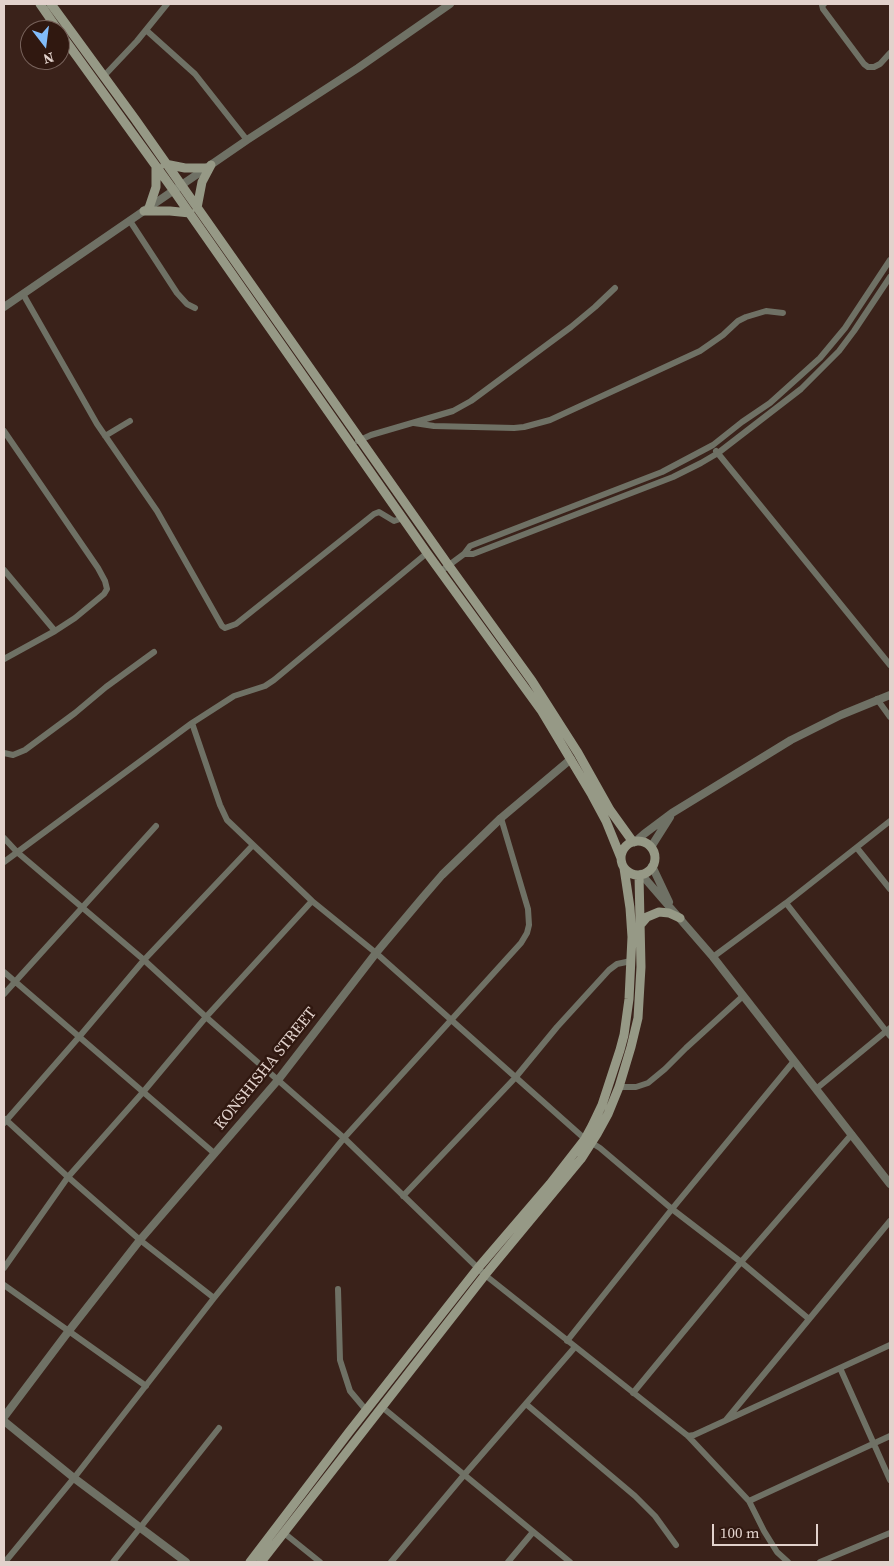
<!DOCTYPE html>
<style>
body{margin:0}
#map{position:relative;width:894px;height:1566px;overflow:hidden;background:#3a221a;font-family:"Source Serif 4",serif}
canvas{display:block}
.frame{position:absolute;inset:0;border:5px solid #e2d2cc;pointer-events:none}
.north{position:absolute;left:20px;top:20px;width:50px;height:50px;box-sizing:border-box;background:#301810;border:1px solid #77625b;border-radius:50%;rotate:165deg;font-size:14px;font-weight:700;line-height:20px;text-align:center;color:#e2d2cc}
.north::after{content:'';display:block;margin:auto;width:18px;height:22px;background:#82bcfa;clip-path:polygon(50% 0,100% 100%,50% 72%,0 100%)}
.scale{position:absolute;left:712px;top:1524px;width:106px;height:22px;box-sizing:border-box;border:2px solid #e2d2cc;border-top:0;padding-left:6px;font-size:15px;line-height:18px;white-space:nowrap;color:#e2d2cc;-webkit-text-stroke:4px #301810;paint-order:stroke}
</style>
<div id="map">
<canvas width="894" height="1566"></canvas>
<div class="frame"></div>
<div class="north">N</div>
<div class="scale">100 m</div>
</div>
<script>
const ctx = document.querySelector('canvas').getContext('2d');
ctx.lineJoin = 'round';
function poly(rows) {
  const path = new Path2D();
  for (const r of rows) {
    if (r.length === 3) {
      path.moveTo(r[0] + r[2], r[1]);
      path.arc(r[0], r[1], r[2], 0, 2 * Math.PI);
      continue;
    }
    path.moveTo(r[0], r[1]);
    for (let i = 2; i < r.length; i += 2) path.lineTo(r[i], r[i + 1]);
  }
  return path;
}
function trace(path, color, width, dash) {
  ctx.strokeStyle = color;
  ctx.lineWidth = width;
  ctx.lineCap = dash ? 'butt' : 'round';
  ctx.setLineDash(dash || []);
  ctx.stroke(path);
}
function label(font, color, halo, rows, align = 'center') {
  ctx.font = font + ' "Source Serif 4",serif';
  ctx.lineWidth = 5;
  ctx.setLineDash([]);
  ctx.textBaseline = 'middle';
  ctx.strokeStyle = halo;
  ctx.fillStyle = color;
  for (const [text, x, y, turn = 0] of rows) {
    ctx.save();
    ctx.translate(x, y);
    ctx.rotate((+turn || 0) * Math.PI / 180);
    ctx.textAlign = isNaN(turn) ? turn : align;
    if (halo) ctx.strokeText(text, 0, 0);
    ctx.fillText(text, 0, 0);
    ctx.restore();
  }
}
trace(poly([
 [824,4,822,5,823,9,864,64,868,67,874,67,880,64,890,53],
 [146,30,195,74,247,140],
 [103,77,137,41,167,4],
 [130,221,177,293,187,304,195,308],
 [23,294,97,424,157,511,222,626,225,628,236,624,374,514,379,512,394,521,403,518],
 [414,423,434,426,514,428,524,427,550,420,700,351,723,335,738,321,746,317,766,311,783,313],
 [4,431,98,568,105,581,107,589,104,594,75,618,55,631,4,659],
 [105,436,130,421],
 [358,441,371,435,453,411,471,401,571,327,595,307,615,288],
 [716,451,890,665],
 [464,554,473,554,673,477,701,463,718,453,801,389,839,351,854,331,890,277],
 [4,570,55,631],
 [441,571,464,554,470,546,662,472,713,445,742,422,770,403,820,358,845,328,890,260],
 [877,699,890,717],
 [192,723,220,805,227,820,312,901,376,953,585,1139],
 [4,753,13,755,25,750,75,713,106,687,154,652],
 [4,838,17,852,144,960,206,1017,344,1138,485,1275,688,1436,749,1501,764,1531,777,1552,788,1562],
 [857,848,890,889],
 [4,862,192,723,234,696,265,686,274,680,427,553],
 [786,903,890,1036],
 [713,957,786,903,890,821],
 [4,972,214,1153],
 [4,994,156,826],
 [619,1087,636,1087,648,1083,665,1069,686,1048,743,996],
 [816,1089,890,1028],
 [5,1119,68,1177,140,1240,214,1298],
 [4,1123,79,1037,144,960,253,845],
 [592,1143,600,1148,672,1209,741,1262,809,1319],
 [403,1196,515,1078,557,1027,609,970,617,964,631,961],
 [4,1268,68,1177,144,1091,206,1017,312,901],
 [4,1285,146,1386],
 [338,1289,340,1360,350,1391,366,1410],
 [567,1341,672,1209,794,1061],
 [840,1368,890,1480],
 [633,1393,741,1262,852,1134],
 [526,1404,635,1496,655,1516,676,1545],
 [382,1407,570,1562],
 [726,1420,890,1221],
 [688,1436,694,1435,890,1345],
 [749,1501,890,1436],
 [284,1533,320,1562],
 [5,1562,74,1478,214,1298,344,1138,521,943,527,933,529,925,528,909,501,818],
 [113,1562,219,1428],
 [391,1562,464,1475,575,1347],
 [508,1562,533,1532],
 [820,1562,890,1533]
]), '#6f7165', 6);
trace(poly([
 [4,307,247,140,358,68,450,4],
 [635,842,644,834,672,813,791,740,841,715,890,695],
 [651,847,670,817],
 [652,866,669,902],
 [641,874,713,957,890,1184],
 [4,1417,68,1332,140,1240,278,1080,376,953,423,897,442,875,501,818,571,759],
 [4,1421,74,1478,186,1562]
]), '#6f7165', 8);
trace(poly([
 [40,4,58,30],
 [51,4,135,119,447,563,532,681,578,753,610,810,633,842],
 [60,33,174,191,427,553,541,710,592,795,606,821,621,858],
 [165,164,185,168,207,168],
 [149,208,156,187,156,166],
 [197,208,202,182,211,165],
 [144,211,170,211,190,213],
 [638,858,17],
 [641,924,647,917,659,912,669,913,680,918],
 [250,1562,349,1432,478,1268,550,1184,585,1139,592,1126,602,1105,620,1050,624,1035,629,999,632,937,630,908,624,868],
 [261,1562,485,1275,581,1159,597,1134,608,1114,619,1087,631,1047,638,1018,641,967,639,875]
]), '#969986', 9);
label('16px', '#e2d2cc', '#301810', [
 ["KONSHISHA STREET",266,1069,-51]
]);
</script>
